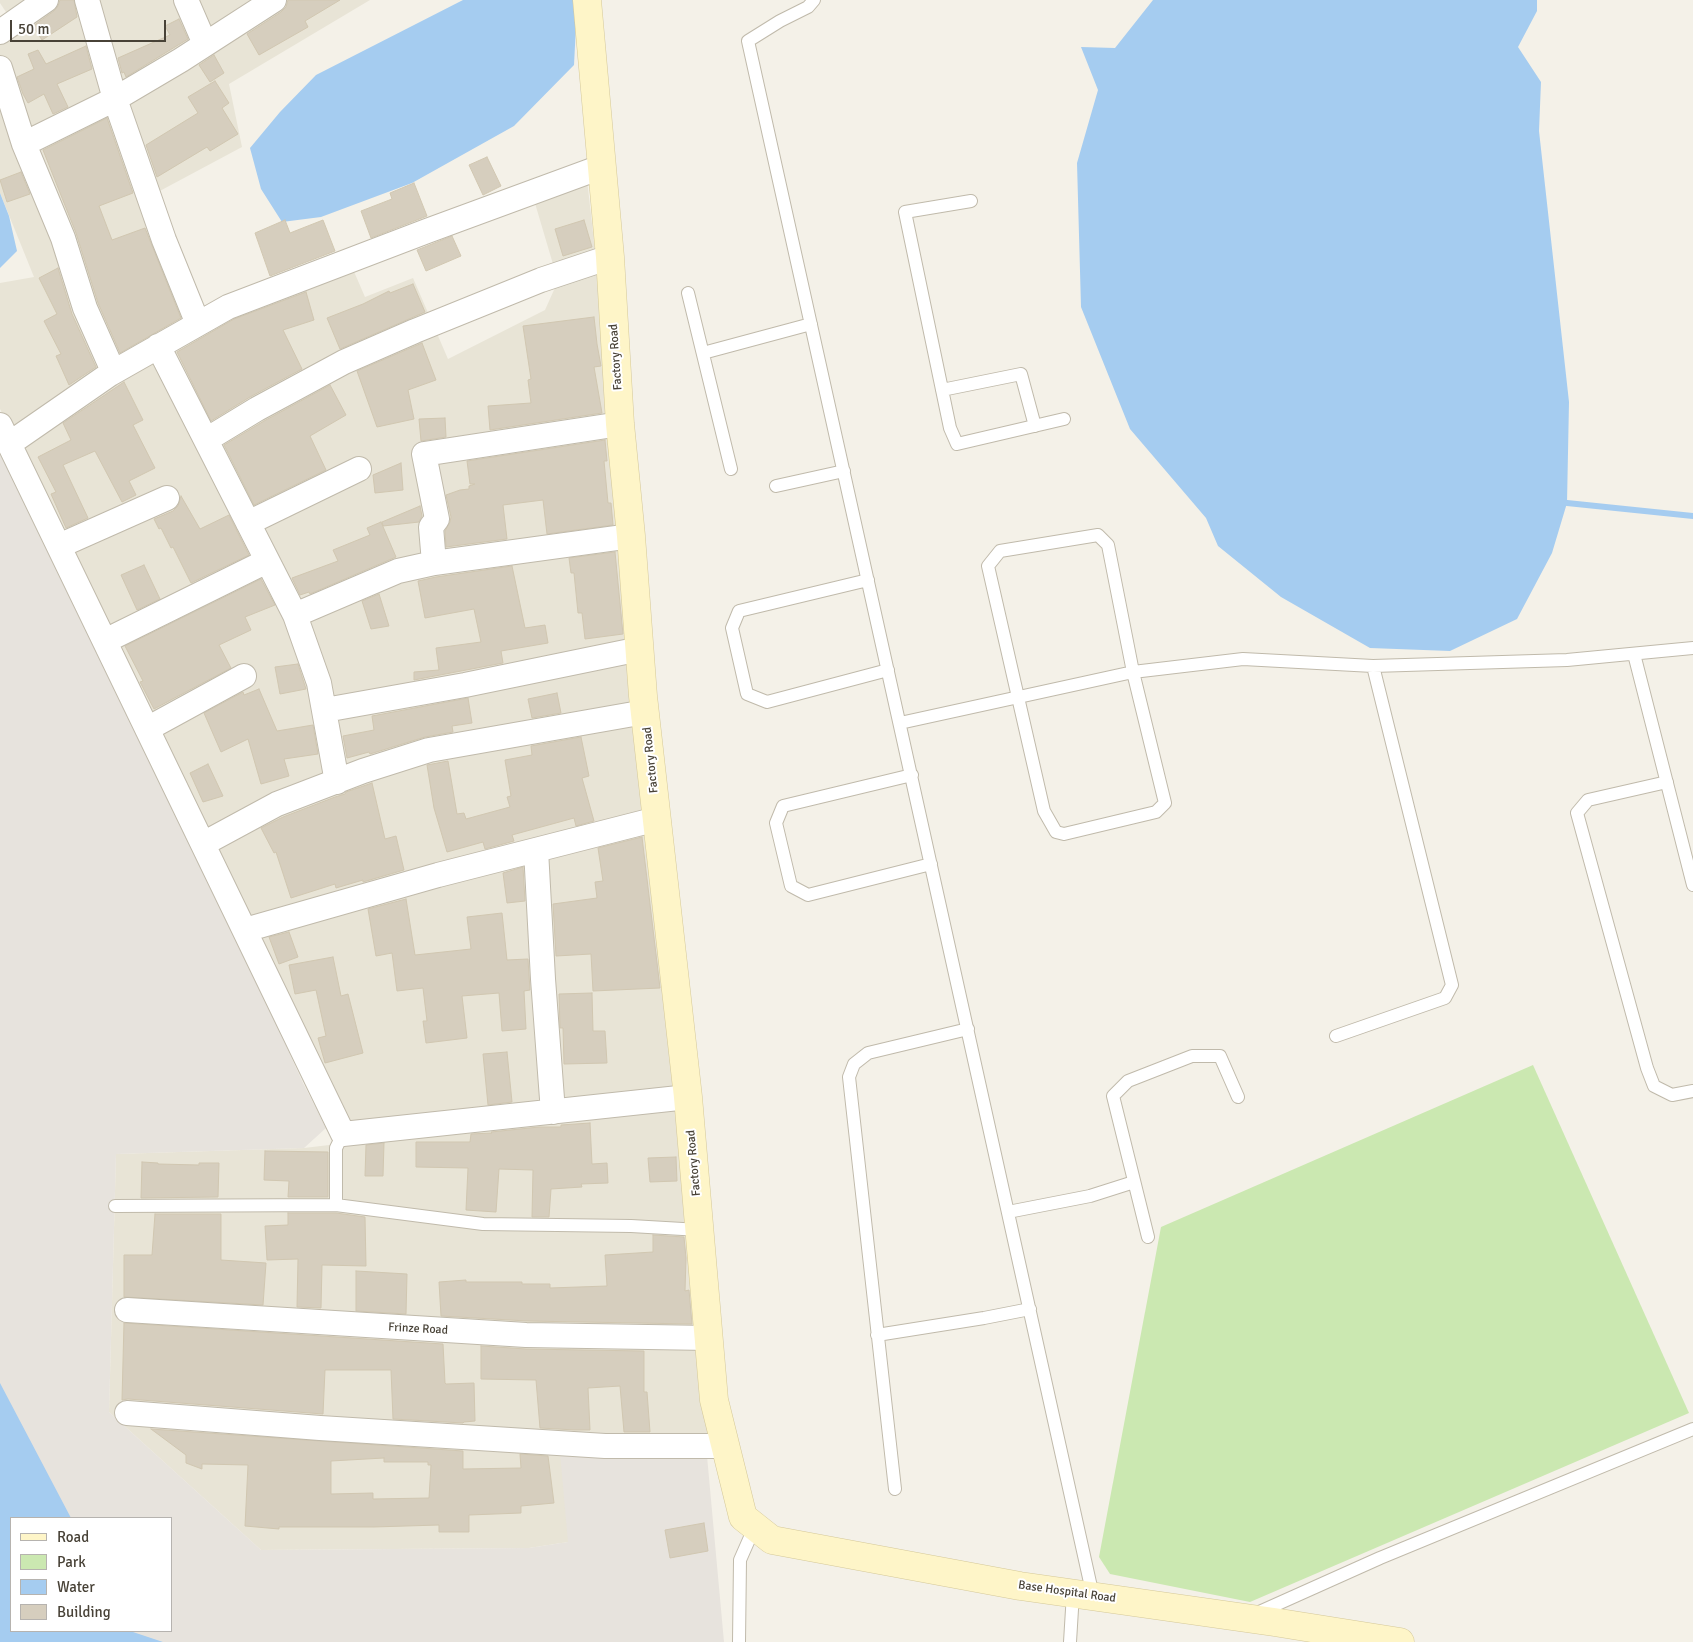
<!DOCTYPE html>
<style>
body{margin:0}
#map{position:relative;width:1693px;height:1642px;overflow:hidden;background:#f4f1e8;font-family:Signika,sans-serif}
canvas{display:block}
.legend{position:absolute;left:10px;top:1517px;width:162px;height:115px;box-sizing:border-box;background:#fff;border:1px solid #b6b3af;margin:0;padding:6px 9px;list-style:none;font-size:15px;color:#484237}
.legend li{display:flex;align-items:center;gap:10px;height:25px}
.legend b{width:25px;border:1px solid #b6b3af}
.scale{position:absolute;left:10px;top:20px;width:156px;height:22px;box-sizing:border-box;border:2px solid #484237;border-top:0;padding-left:6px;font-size:15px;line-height:18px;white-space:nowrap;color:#484237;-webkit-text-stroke:4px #fff;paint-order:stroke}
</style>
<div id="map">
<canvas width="1693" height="1642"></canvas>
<ul class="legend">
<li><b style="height:6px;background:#fef5c8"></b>Road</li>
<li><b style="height:14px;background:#cbe8b1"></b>Park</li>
<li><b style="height:14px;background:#a5ccf0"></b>Water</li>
<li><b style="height:14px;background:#d6cebe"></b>Building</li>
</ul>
<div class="scale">50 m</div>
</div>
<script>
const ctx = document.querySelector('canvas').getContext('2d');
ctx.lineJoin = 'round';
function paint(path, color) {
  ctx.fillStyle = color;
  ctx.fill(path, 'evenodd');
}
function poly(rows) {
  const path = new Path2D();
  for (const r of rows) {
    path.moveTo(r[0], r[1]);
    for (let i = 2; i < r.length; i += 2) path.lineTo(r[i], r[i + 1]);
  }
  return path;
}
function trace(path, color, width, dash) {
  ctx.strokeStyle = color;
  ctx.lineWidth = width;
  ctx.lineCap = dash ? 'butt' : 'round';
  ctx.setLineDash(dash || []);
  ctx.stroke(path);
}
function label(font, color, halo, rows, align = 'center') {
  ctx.font = font + ' Signika,sans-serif';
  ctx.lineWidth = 4;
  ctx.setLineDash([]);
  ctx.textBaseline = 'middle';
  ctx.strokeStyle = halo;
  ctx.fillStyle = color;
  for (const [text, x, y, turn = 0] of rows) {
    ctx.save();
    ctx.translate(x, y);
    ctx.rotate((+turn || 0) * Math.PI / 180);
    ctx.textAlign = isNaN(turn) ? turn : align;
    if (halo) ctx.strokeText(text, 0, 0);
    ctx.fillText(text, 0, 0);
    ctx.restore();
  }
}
paint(poly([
 [0,0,370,0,229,84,242,147,156,193,202,328,352,267,365,297,413,278,448,359,545,310,558,281,529,183,585,162,608,365,678,1087,347,1125,103,613,0,409,0,283,34,277,0,193,0,19,8,15,0,3],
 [684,1103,710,1440,568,1542,529,1548,261,1550,109,1412,116,1154,304,1148]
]), '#e8e4d6');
paint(poly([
 [0,439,239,943,303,1083,326,1128,304,1148,116,1154,109,1412,261,1550,529,1548,568,1542,560,1453,707,1456,724,1642,0,1642],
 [11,1518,171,1518,171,1631,11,1631]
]), '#e7e3dd');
paint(poly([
 [1533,1065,1689,1413,1250,1602,1110,1574,1099,1557,1161,1227]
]), '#cbe8b1');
paint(poly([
 [463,0,573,0,577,6,574,65,514,126,412,183,321,217,282,222,261,189,250,148,280,112,316,75],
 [1153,0,1537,0,1537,11,1518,47,1541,82,1539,131,1569,402,1567,503,1552,553,1517,619,1450,651,1370,648,1281,597,1218,546,1206,518,1130,429,1081,307,1077,163,1098,90,1081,47,1115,48],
 [0,193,9,216,17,251,0,268],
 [0,1383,71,1518,11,1518,11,1631,130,1631,163,1642,0,1642]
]), '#a5ccf0');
trace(poly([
 [1567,503,1693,516]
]), '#a5ccf0', 6);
const building = poly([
 [60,0,74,0,77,17,42,40,33,26,54,11,58,6,60,0],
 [288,0,340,0,305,21,308,27,259,55,247,34,281,12,286,7,288,0],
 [179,19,188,39,126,77,124,72,122,73,118,58,170,35,165,26,179,19],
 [86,46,92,69,57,84,68,107,53,114,44,94,28,103,23,94,17,77,34,69,28,54,38,50,46,64,86,46],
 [214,55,224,73,210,82,199,65,214,55],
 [215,81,229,103,222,108,238,134,210,151,207,147,157,177,146,145,198,113,188,97,215,81],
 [107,118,133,193,99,206,112,240,145,228,181,318,120,353,98,303,76,233,43,150,107,118],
 [487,157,501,186,483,195,469,165,487,157],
 [21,172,30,194,7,202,0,180,21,172],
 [414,183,427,216,371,238,361,211,392,199,390,193,414,183],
 [285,220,290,233,323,220,335,251,270,276,255,233,285,220],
 [584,220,592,247,563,256,555,229,584,220],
 [452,236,461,256,426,271,417,250,452,236],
 [58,268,72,314,96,367,69,385,56,356,61,354,44,321,57,314,39,278,58,268],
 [413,284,425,312,340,349,327,318,363,304,389,291,390,293,413,284],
 [306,292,314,320,283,330,302,369,250,397,211,421,177,352,234,319,306,292],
 [594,317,597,344,601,366,594,367,602,413,490,430,488,406,531,403,528,380,531,379,523,326,594,317],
 [422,343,436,380,408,390,414,419,377,427,357,371,422,343],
 [124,382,143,420,133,425,155,468,129,481,136,495,122,502,95,451,63,465,88,518,66,528,51,494,56,492,38,457,71,440,63,423,124,382],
 [330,385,346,415,310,436,326,470,254,505,224,445,264,421,330,385],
 [445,418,446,437,421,441,419,419,445,418],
 [605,440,607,461,604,461,608,503,611,503,613,525,547,534,543,500,503,505,507,539,446,547,445,531,450,522,451,517,446,495,460,490,469,489,469,486,475,484,470,484,467,461,605,440],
 [401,463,403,490,375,493,373,475,401,463],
 [181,496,200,529,229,515,249,555,191,583,173,547,171,548,161,528,159,529,154,519,173,511,178,506,181,496],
 [420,506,422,516,419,522,383,526,382,522,420,506],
 [381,522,396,557,310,594,309,592,300,595,292,578,338,561,333,550,370,535,367,528,381,522],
 [615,552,623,634,585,639,582,613,578,613,574,573,571,573,569,558,615,552],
 [144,565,160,599,137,610,121,575,144,565],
 [512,566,525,628,545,625,548,643,501,651,503,663,414,680,414,672,439,670,436,648,481,642,474,609,425,618,418,581,436,577,512,566],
 [261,579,275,605,245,617,251,630,219,645,231,668,154,709,140,682,143,681,125,646,261,579],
 [379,594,389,626,371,629,362,601,379,594],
 [298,664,306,689,280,694,275,667,298,664],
 [259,689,277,731,313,725,318,754,284,759,289,776,261,784,248,739,221,752,204,713,243,692,244,695,259,689],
 [557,693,561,713,532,718,528,699,557,693],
 [468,698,472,723,452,726,453,732,425,737,370,754,369,752,347,758,343,736,374,730,372,716,468,698],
 [581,737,589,776,582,778,594,821,576,826,574,818,512,835,514,841,485,849,483,842,447,852,434,808,427,765,448,761,457,814,464,813,466,819,510,807,507,797,511,796,505,760,532,755,531,746,581,737],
 [208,764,223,796,203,802,190,773,208,764],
 [372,783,385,839,396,836,404,870,363,882,363,880,336,888,335,884,291,898,276,852,274,853,261,828,283,817,335,797,345,794,346,792,372,783],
 [642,837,660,988,593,991,591,954,556,956,553,904,597,898,595,882,603,881,598,848,642,837],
 [523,867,525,901,507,903,503,873,523,867],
 [406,899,415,955,471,949,467,917,502,913,507,960,528,959,530,990,524,991,526,1029,502,1031,499,993,462,996,467,1038,426,1043,423,1021,427,1021,423,988,397,991,392,953,376,956,368,909,406,899],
 [289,932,298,957,279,964,269,937,289,932],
 [333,957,341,996,348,994,363,1053,325,1063,318,1038,326,1036,316,990,295,994,289,965,333,957],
 [592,993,593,1031,605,1031,607,1063,564,1064,563,1028,560,1028,559,994,592,993],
 [507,1052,512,1102,488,1105,483,1054,507,1052],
 [590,1123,592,1164,607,1163,608,1183,581,1184,582,1187,551,1189,549,1217,532,1217,533,1170,499,1169,496,1212,466,1210,468,1168,416,1167,416,1142,470,1142,471,1134,492,1133,491,1132,539,1127,561,1127,561,1125,590,1123],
 [384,1143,383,1176,365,1176,366,1145,384,1143],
 [265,1151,328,1152,328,1197,288,1197,289,1181,264,1180,265,1151],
 [676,1157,677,1181,650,1182,648,1158,676,1157],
 [142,1162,158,1163,158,1164,199,1165,199,1163,219,1163,218,1197,141,1198,142,1162],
 [288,1213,336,1213,365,1217,366,1266,322,1265,321,1308,297,1307,298,1259,267,1260,265,1226,288,1225,288,1213],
 [155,1214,221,1214,221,1260,266,1263,263,1305,124,1297,124,1255,152,1255,155,1214],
 [653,1235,684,1237,686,1258,685,1291,689,1290,692,1324,527,1321,441,1316,439,1282,466,1280,466,1282,522,1282,522,1284,550,1284,550,1288,607,1286,605,1255,653,1252,653,1235],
 [356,1271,407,1274,406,1314,356,1311,356,1271],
 [124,1323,443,1344,445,1383,446,1384,474,1383,475,1421,464,1422,463,1423,393,1419,391,1370,325,1370,323,1414,128,1399,122,1400,124,1323],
 [481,1346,526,1349,644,1351,644,1392,647,1392,650,1432,624,1432,620,1386,588,1388,590,1430,575,1430,540,1428,536,1380,481,1379,481,1346],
 [151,1429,463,1451,463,1469,521,1468,520,1454,548,1456,554,1503,521,1506,521,1513,469,1515,469,1532,439,1532,439,1525,373,1527,279,1527,279,1529,245,1526,248,1465,202,1464,202,1469,186,1463,186,1455,151,1429],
 [384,1458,384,1462,428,1462,428,1465,431,1465,429,1498,373,1499,373,1493,331,1494,331,1461,384,1458],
 [704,1523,708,1551,670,1558,665,1530,704,1523]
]);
paint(building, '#d6cebe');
trace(building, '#d1c7b1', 1);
const lane = poly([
 [814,0,808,7,780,21,748,41,1093,1596],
 [971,201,905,212,950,428,957,444,1064,419],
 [688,293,731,469],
 [703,353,811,324],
 [942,390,1021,374,1035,426],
 [776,486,844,471],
 [1098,535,1108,545,1133,672,1165,803,1156,812,1064,834,1056,832,1044,811,988,566,1000,551,1098,535],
 [868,580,739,611,732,628,747,694,767,702,888,670],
 [1634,654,1693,885],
 [900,723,1133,672,1243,659,1373,666,1567,660,1693,648],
 [912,775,783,806,776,823,791,886,808,895,931,864],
 [1667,782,1588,800,1577,813,1647,1068,1654,1086,1672,1095,1693,1091],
 [1336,1036,1445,998,1452,985,1373,666],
 [336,1205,336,1148,343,1134],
 [115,1206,336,1205,483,1224,631,1226,700,1230],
 [1008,1212,1090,1196,1134,1182],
 [1148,1237,1113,1096,1128,1081,1192,1056,1220,1056,1238,1097],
 [877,1335,984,1318,1030,1309],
 [895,1489,849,1077,854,1064,868,1053,968,1029],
 [1255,1614,1380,1558,1693,1429],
 [739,1642,740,1560,755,1526],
 [1070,1642,1073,1593]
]);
const street = poly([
 [87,0,115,99,164,240,198,324],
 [186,0,205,44],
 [0,32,46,0],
 [0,68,24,144,63,238,85,308,113,371],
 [24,144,115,99,181,60,274,0],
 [158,346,295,615,319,683,337,782],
 [0,425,343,1134,688,1097],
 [206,440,257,409,344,362,415,331,541,280,610,257],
 [9,444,110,374,228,307,427,231,601,167],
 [248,523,359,469],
 [59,546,167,498],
 [434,563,431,527,437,519,424,454,620,424],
 [295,615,398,571,434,563,631,536],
 [105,641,267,561],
 [325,710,465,685,640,649],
 [147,729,244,676],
 [203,844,277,804,363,771,429,750,645,712],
 [536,850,543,979,553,1112],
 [245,930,438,875,657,819],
 [127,1310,526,1335,709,1338],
 [127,1413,320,1428,605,1446,725,1446]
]);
const secondary = poly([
 [587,0,610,257,620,424,631,536,643,696,688,1097,714,1400,743,1517,772,1540,1020,1586,1274,1622,1400,1642]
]);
trace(lane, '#c0baab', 14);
trace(street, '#c0baab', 26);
trace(secondary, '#d4c899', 29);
trace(lane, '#fff', 12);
trace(street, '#fff', 24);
trace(secondary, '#fef5c8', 28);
label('12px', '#484237', '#fff', [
 ["Factory Road",616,357,-94],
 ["Factory Road",651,760,-96],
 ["Factory Road",694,1163,-95],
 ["Frinze Road",418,1329,3],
 ["Base Hospital Road",1067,1592,8]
]);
</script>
